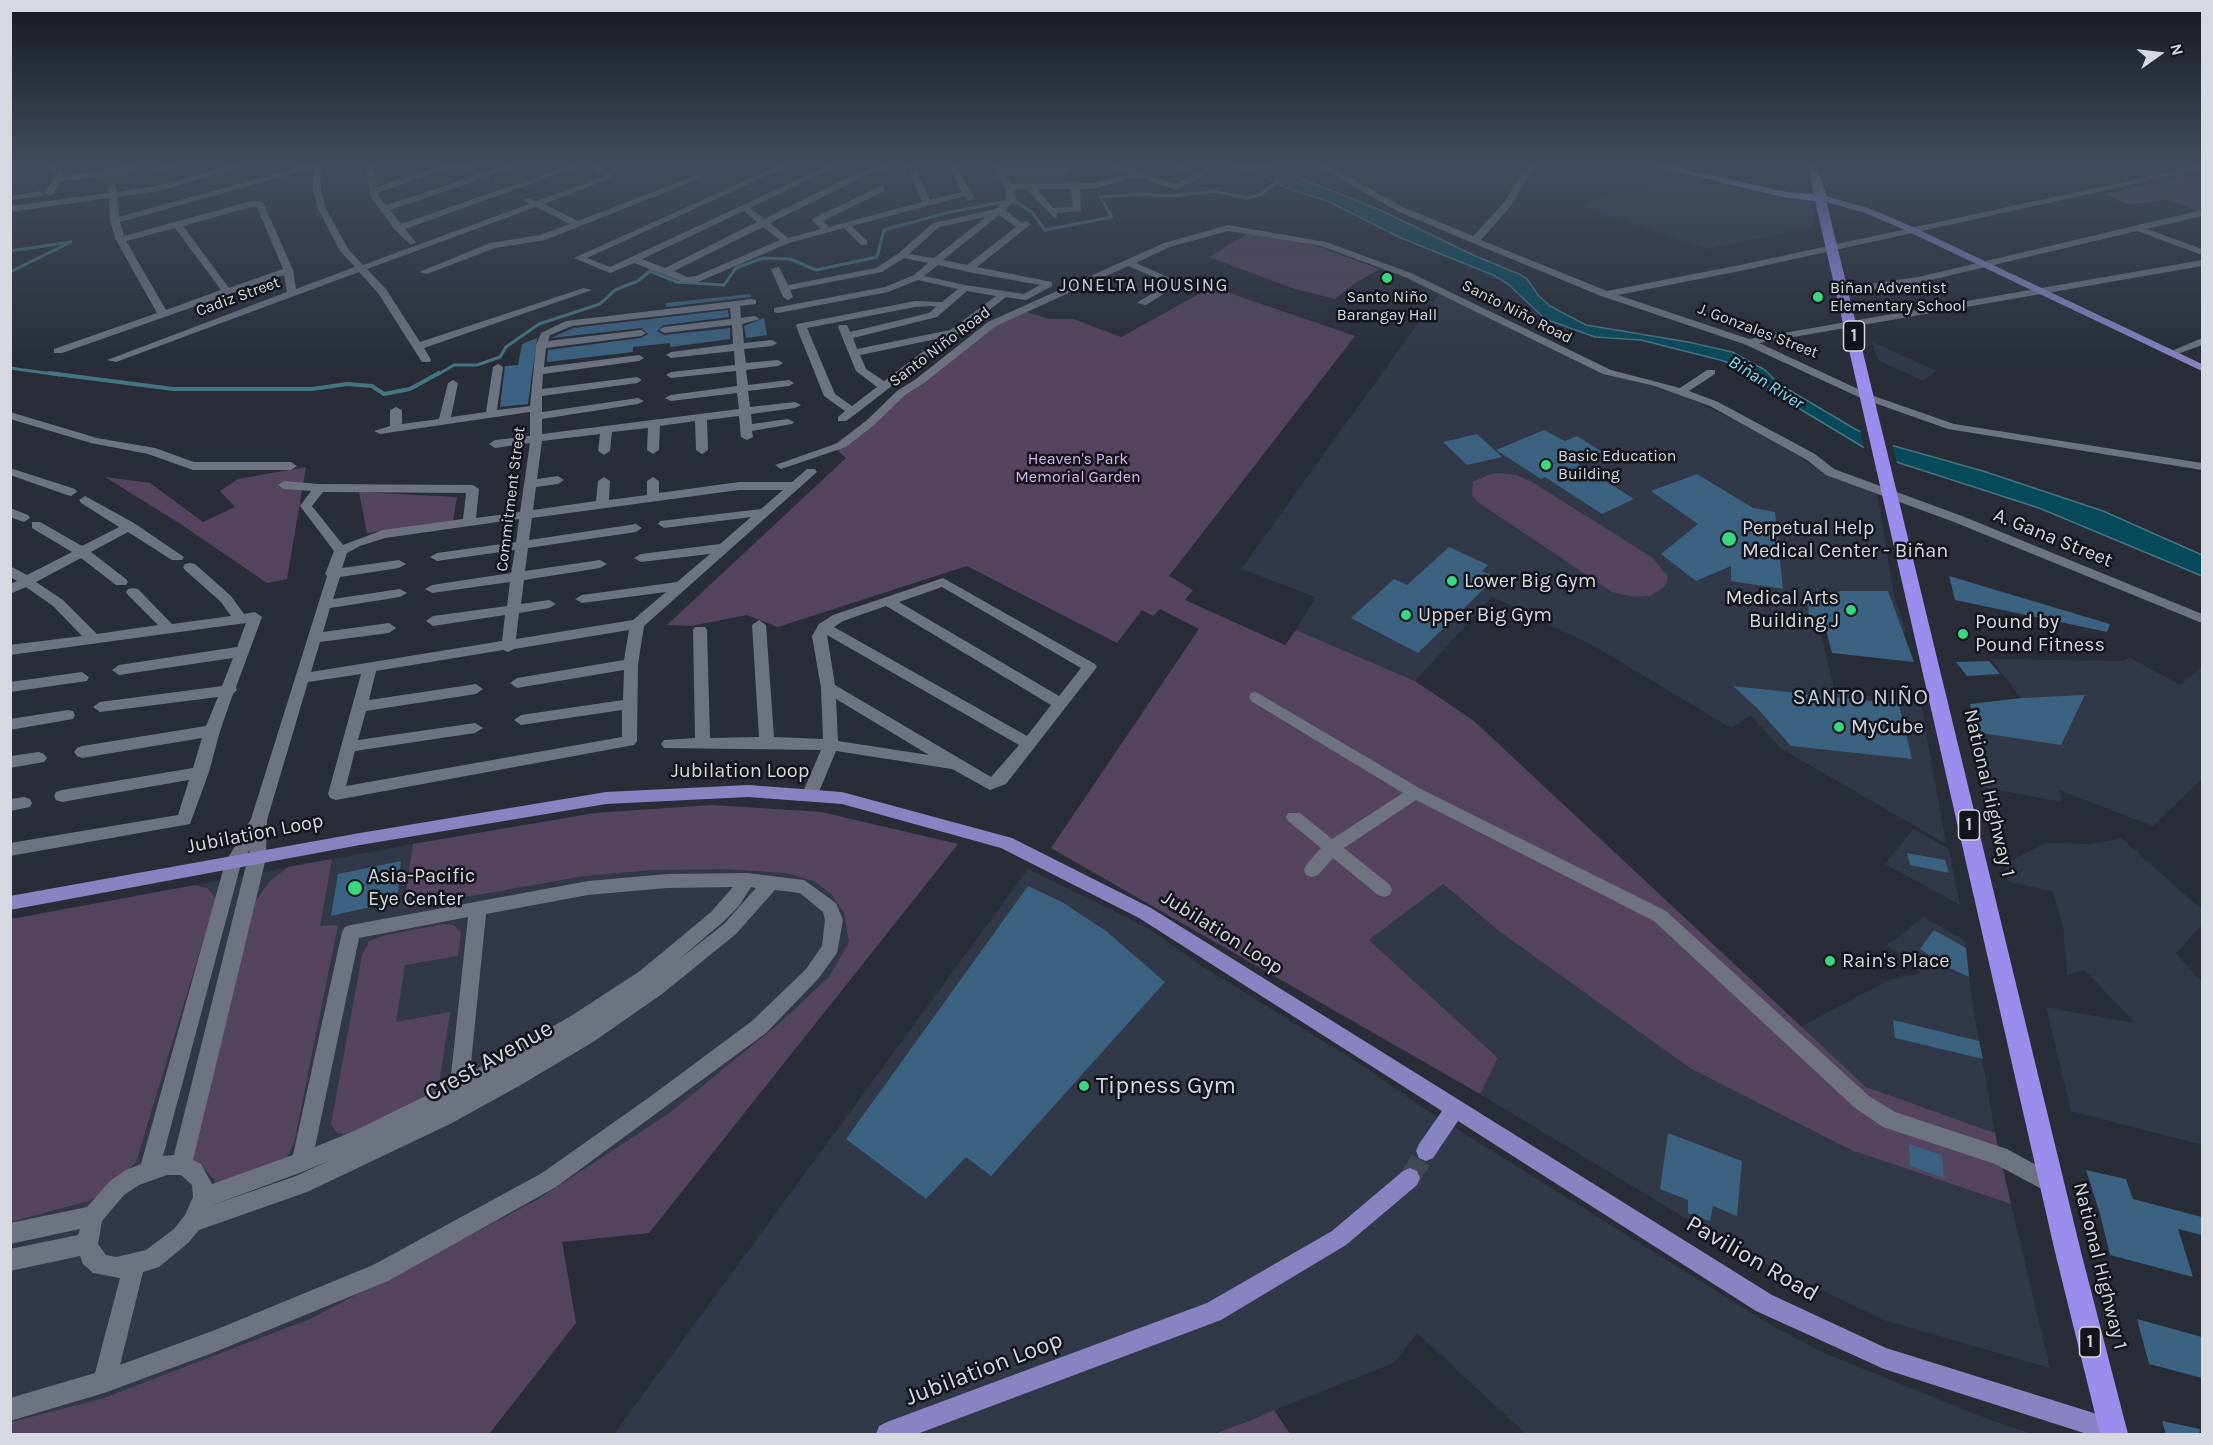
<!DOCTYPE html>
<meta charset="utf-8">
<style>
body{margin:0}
#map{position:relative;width:2213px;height:1445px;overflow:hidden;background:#282d38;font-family:Karla,sans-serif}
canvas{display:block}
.frame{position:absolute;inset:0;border:12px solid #d6d9e0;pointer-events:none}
.north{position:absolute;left:2129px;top:24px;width:60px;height:60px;-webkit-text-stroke:4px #13151a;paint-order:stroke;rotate:76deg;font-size:16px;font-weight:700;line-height:24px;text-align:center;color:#d6d9e0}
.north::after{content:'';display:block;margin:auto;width:21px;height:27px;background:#d6d9e0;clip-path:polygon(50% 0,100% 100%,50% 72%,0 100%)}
</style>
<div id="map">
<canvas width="2213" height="1445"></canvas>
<div class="frame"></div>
<div class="north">N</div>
</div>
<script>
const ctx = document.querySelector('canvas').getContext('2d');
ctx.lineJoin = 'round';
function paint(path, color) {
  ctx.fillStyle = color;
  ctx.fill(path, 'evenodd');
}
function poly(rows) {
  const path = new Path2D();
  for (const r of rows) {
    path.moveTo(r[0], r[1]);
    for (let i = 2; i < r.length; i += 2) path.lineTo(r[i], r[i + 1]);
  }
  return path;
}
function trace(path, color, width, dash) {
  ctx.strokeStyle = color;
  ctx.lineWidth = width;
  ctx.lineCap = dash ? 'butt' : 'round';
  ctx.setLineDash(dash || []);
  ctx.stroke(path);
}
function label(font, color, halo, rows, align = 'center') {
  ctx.font = font + ' Karla,sans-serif';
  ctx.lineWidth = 5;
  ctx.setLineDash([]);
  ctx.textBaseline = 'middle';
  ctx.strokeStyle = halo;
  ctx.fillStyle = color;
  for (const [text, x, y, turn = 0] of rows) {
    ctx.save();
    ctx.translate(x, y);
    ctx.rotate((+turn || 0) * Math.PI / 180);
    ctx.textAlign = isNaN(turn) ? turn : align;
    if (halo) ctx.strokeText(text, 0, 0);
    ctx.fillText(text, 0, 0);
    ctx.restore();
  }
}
paint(poly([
 [1670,175,1686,180,1691,177,1813,203,1814,226,1709,249,1582,206,1617,192,1623,194,1645,186],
 [1440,293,1598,371,1652,383,1698,402,1779,443,1815,467,1876,488,1894,595,1906,632,1818,623,1835,692,1921,703,1946,844,1780,748,1751,715,1731,728,1594,646,1492,597,1415,681,1296,630,1316,597,1241,569],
 [1872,342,1937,371,1923,381,1878,360],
 [2129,657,2180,685,2202,666,2202,779,2153,826,2059,790,2062,802,1982,787,1974,732,2061,744,2085,696,2021,698,1991,659,2123,661],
 [712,805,821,812,958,844,649,1233,562,1242,576,1323,489,1434,11,1434,10,1222,89,1201,207,888,195,885,413,844,595,813],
 [1913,829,1949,849,1960,905,1885,864],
 [2121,838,2202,910,2202,925,2176,953,2202,982,2202,1145,2071,1111,2046,1007,2135,1023,2085,970,2067,975,2063,927,2053,892,2007,881,2005,864,2046,843,2090,844],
 [1028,869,1143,925,1205,968,1365,1067,1417,1104,1769,1324,1824,1353,1990,1420,2032,1434,1526,1434,1417,1333,1394,1363,1214,1434,614,1434],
 [1442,884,1499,931,1857,1152,2011,1204,2050,1368,1884,1320,1743,1253,1480,1094,1498,1058,1369,940],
 [1924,917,1965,941,1972,1000,1995,1133,1866,1087,1800,1027,1889,980,1921,973,1887,945]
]), '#313848');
paint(poly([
 [2194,174,2202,177,2202,210,2198,211,2166,199,2130,205,2104,194],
 [1247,234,1313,245,1380,269,1355,283,1335,299,1295,289,1209,257],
 [1212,287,1355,336,1169,576,1193,590,1185,600,1285,645,1296,630,1415,681,1474,721,1866,1087,1995,1133,2011,1204,1851,1150,1690,1068,1499,931,1443,884,1369,940,1498,1058,1480,1094,1051,848,1199,629,1160,609,1153,616,1142,610,1117,643,967,566,778,627,747,615,691,626,667,625,846,458,832,446,997,324,1027,312,1049,319,1073,319,1121,337],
 [306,467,287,579,267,583,179,523,105,477,150,483,203,522,235,507,220,491,238,479],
 [1501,473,1516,475,1532,482,1653,558,1668,577,1665,586,1650,596,1635,597,1612,592,1479,503,1472,495,1473,482,1490,474],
 [359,492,457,497,453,522,367,533],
 [712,805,821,812,958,844,649,1233,562,1242,576,1323,489,1434,11,1434,11,1422,101,1399,310,1319,537,1200,668,1114,776,1026,829,977,849,942,844,913,832,895,816,882,786,873,726,869,653,870,584,876,404,908,413,844,595,813],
 [332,859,320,926,338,925,294,1143,287,1157,274,1167,216,1182,203,1167,189,1160,256,900,270,881,288,867],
 [195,885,207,888,216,898,136,1162,111,1188,89,1201,11,1222,11,919],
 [444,924,454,925,461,932,458,956,405,965,396,1022,450,1012,439,1085,431,1098,347,1135,336,1132,331,1124,362,956,369,941,386,935],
 [1274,1410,1290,1434,1214,1434,1256,1418]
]), '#554460');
const water = poly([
 [1229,165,1273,167,1382,211,1473,255,1519,274,1527,279,1538,295,1550,306,1586,325,1688,342,1732,352,1765,370,1779,384,1855,429,1887,444,1983,471,2103,511,2202,555,2202,576,2039,508,1878,456,1785,400,1747,372,1724,361,1641,340,1595,337,1545,319,1508,284,1493,275,1401,238,1327,201,1283,187,1269,178,1229,165]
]);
paint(water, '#074a5b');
trace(water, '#457583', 1.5);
paint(poly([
 [1860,429,1892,443,1898,467,1865,453]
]), '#282d38');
trace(poly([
 [10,251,71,242,10,272],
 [10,368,60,375],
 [437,375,454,365,477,365,500,357,506,347,539,324,600,304,615,290,638,281,650,271,677,282,724,285,736,268,763,258,790,259,816,270,877,257,884,230,946,213,1002,202,1018,203,1032,212,1045,230,1112,217,1100,197,1143,194,1171,196,1213,191,1248,198,1260,195,1277,182,1278,176]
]), '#457583', 3);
trace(poly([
 [49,373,173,389,312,389,347,384,372,386,384,394,410,389,439,373]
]), '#457583', 4);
paint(poly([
 [750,294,751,297,666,307,666,303],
 [728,310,729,317,664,325,657,331,664,335,730,328,730,339,670,347,670,343,633,347,633,352,547,362,548,350,641,338,648,334,641,328,551,338,573,328],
 [764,318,767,335,746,338,744,326],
 [537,338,528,404,500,407,505,366,518,365,522,344],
 [1544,430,1565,441,1577,436,1602,452,1577,463,1634,499,1602,514,1545,477,1541,479,1496,450],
 [1477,434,1502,457,1467,465,1443,442],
 [1697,474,1753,508,1775,512,1783,589,1731,581,1731,566,1696,581,1661,554,1698,524,1651,491],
 [1449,547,1488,565,1482,571,1496,577,1418,653,1351,618,1394,579,1407,585],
 [1949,576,2110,624,2107,632,1955,600],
 [1841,591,1888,591,1914,662,1832,653,1824,622,1809,620,1808,601],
 [1989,661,2000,674,1967,676,1956,662],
 [1733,686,1899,704,1912,759,1791,746,1757,708],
 [2085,695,2061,745,1974,732,1970,704,2021,698],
 [1907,853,1945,860,1949,873,1910,865],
 [401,861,397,901,331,916,338,874],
 [1028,886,1062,902,1106,931,1165,982,991,1176,966,1157,926,1199,846,1139],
 [1934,930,1966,948,1969,977,1945,966,1920,949],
 [1893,1020,1979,1041,1983,1059,1895,1038],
 [1668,1133,1742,1161,1737,1216,1713,1206,1710,1221,1688,1213,1688,1200,1660,1189],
 [1909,1144,1942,1155,1944,1178,1910,1166],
 [2086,1170,2126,1179,2133,1199,2202,1217,2202,1235,2178,1229,2193,1277,2110,1255,2100,1214],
 [2137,1319,2202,1337,2202,1378,2149,1364],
 [2162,1421,2200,1429,2199,1434,2166,1434]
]), '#3b6281');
trace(poly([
 [1410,1178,1426,1151]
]), '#424751', 21, [21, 10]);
paint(poly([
 [45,165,59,165,63,177,135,165,127,173,60,182,52,195,49,196,45,193,56,175,53,169,45,165],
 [166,165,179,165,156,173,152,170,166,165],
 [235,165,247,165,156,192,117,197,119,217,306,165,321,165,321,190,326,209,349,250,363,265,529,204,524,200,525,198,537,201,604,176,591,165,600,165,614,177,544,204,578,221,697,175,704,177,545,240,495,248,427,274,419,272,490,243,540,235,570,224,536,207,367,269,386,289,420,342,584,288,592,290,424,348,431,360,430,362,422,362,378,293,359,272,116,362,107,360,287,292,284,275,62,353,54,353,54,349,157,313,116,240,110,221,109,198,10,212,10,206,108,193,108,186,112,183,116,186,117,192,155,186,235,165],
 [313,168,313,190,318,209,340,251,355,267,296,289,293,270,263,202,251,201,124,236,120,222,313,168],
 [251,207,257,207,283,269,229,288,183,226,251,207],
 [175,228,221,290,166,310,126,241,175,228],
 [365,165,373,165,377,187,444,165,465,165,483,173,507,165,519,165,489,176,489,180,481,179,390,210,401,224,572,165,583,165,405,229,416,242,411,245,395,230,371,197,365,165],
 [456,166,475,176,386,205,379,197,379,192,456,166],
 [780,165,790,165,587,258,610,267,829,165,839,165,750,208,764,219,861,171,885,165,898,165,867,175,770,223,788,238,821,229,812,220,814,218,881,186,884,187,884,191,823,221,829,227,922,202,906,165,914,165,930,200,962,192,948,165,956,165,975,199,968,201,965,196,852,226,867,241,867,245,861,245,844,228,789,243,698,282,683,282,634,263,610,273,574,258,780,165],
 [744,211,757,222,665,268,642,259,744,211],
 [763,227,780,240,696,276,687,277,674,271,763,227],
 [991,165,999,165,1001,168,1065,168,1069,171,1065,174,1005,174,1012,184,1093,183,1129,174,1104,165,1116,165,1175,184,1194,174,1167,165,1179,165,1205,174,1176,190,1138,177,1093,189,1080,189,1081,211,1057,213,1057,217,1054,218,1027,189,1014,190,1016,200,1005,210,1022,223,1026,221,1031,224,977,267,1052,282,1052,286,1026,300,1006,297,857,413,846,421,838,421,838,417,845,411,824,396,796,326,797,324,915,301,942,302,958,289,918,280,888,292,778,313,774,312,774,308,885,287,914,275,928,263,904,258,882,272,790,290,793,297,788,300,783,297,771,269,779,267,788,285,876,268,899,253,933,223,995,209,1007,199,1005,187,991,165],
 [1037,189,1071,189,1073,207,1053,208,1037,189],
 [999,215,1016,227,967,265,943,260,999,215],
 [986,217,934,258,909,254,939,227,986,217],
 [938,265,968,272,1040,285,1024,294,965,285,924,276,938,265],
 [967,291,996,296,950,330,857,349,853,338,937,317,967,291],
 [932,306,936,307,929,313,850,332,847,325,839,325,838,327,856,371,877,387,852,406,835,394,807,328,915,307,932,306],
 [941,338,884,381,866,369,860,355,941,338],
 [1317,165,1327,165,1403,207,1473,236,1503,204,1527,165,1535,165,1510,207,1481,240,1607,291,1740,265,2202,165,2202,169,1740,271,1618,295,1749,339,2202,260,2202,266,1759,343,1871,395,1954,424,2202,463,2202,470,1948,429,1863,399,1744,344,1601,296,1456,236,1397,211,1317,165],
 [40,191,44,194,43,196,10,200,10,196,40,191],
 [2202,210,2202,216,2147,229,2202,249,2202,255,2137,231,1918,283,1842,294,1837,291,1842,288,1918,277,2202,210],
 [1228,225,1326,242,1411,273,1611,370,1680,388,1707,370,1715,370,1715,374,1689,391,1718,402,1815,454,1834,469,1962,516,2202,614,2202,623,1954,522,1826,475,1807,460,1710,406,1655,386,1603,374,1405,277,1321,246,1228,231,1170,247,1136,263,1181,283,1146,305,1137,303,1168,283,1128,266,996,326,924,383,905,395,874,425,846,447,781,469,775,465,838,443,866,421,897,391,916,379,988,322,1164,243,1228,225],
 [752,299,756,300,756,304,740,306,741,318,755,316,760,319,742,324,744,343,772,340,777,343,772,346,744,349,746,363,778,360,783,363,778,366,746,370,748,385,789,380,794,383,789,386,748,391,750,407,795,402,801,405,795,408,751,414,752,424,788,419,794,422,792,424,752,431,753,437,747,440,741,437,739,416,707,420,708,450,702,454,696,450,695,421,660,426,659,450,653,454,647,450,648,428,612,432,610,451,604,455,598,451,600,434,542,441,537,479,558,476,564,480,558,484,536,487,533,510,596,501,598,481,604,477,610,481,609,500,647,495,647,481,653,477,659,481,659,493,739,482,792,482,807,469,815,469,817,472,644,626,638,664,637,741,634,745,336,800,330,798,328,794,361,674,308,682,267,820,266,858,193,1160,201,1164,212,1184,293,1155,342,932,345,927,351,925,588,881,667,874,747,873,804,880,836,903,843,920,837,953,818,979,766,1033,556,1187,388,1281,215,1352,104,1393,10,1421,10,1398,95,1373,120,1278,93,1273,83,1264,80,1256,10,1271,10,1249,78,1235,80,1229,10,1244,10,1223,87,1207,110,1181,126,1170,141,1164,225,863,251,819,327,576,325,574,334,551,300,506,311,491,284,489,278,485,284,481,319,484,473,485,479,489,476,518,520,512,530,443,495,448,489,444,495,440,530,436,530,412,380,434,374,431,390,426,390,410,396,407,402,410,402,424,439,419,448,383,453,380,458,383,451,417,486,412,493,367,498,364,503,367,497,410,530,406,536,345,541,333,566,321,752,299],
 [730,308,731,319,664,327,659,330,664,333,732,325,733,344,671,352,666,355,671,358,734,351,735,365,671,372,666,375,671,378,736,371,737,386,671,395,665,398,671,401,737,393,739,409,542,434,542,419,638,404,644,401,638,398,542,412,542,396,637,383,642,380,637,377,542,389,543,374,639,361,644,358,639,355,544,367,546,348,641,336,646,333,641,330,548,341,550,335,572,326,730,308],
 [739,490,783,490,761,509,660,521,658,524,664,528,751,517,720,544,641,554,634,558,641,562,710,554,677,582,582,595,575,599,582,603,666,592,633,620,516,639,519,613,549,608,556,604,549,600,521,604,524,580,600,568,607,564,600,560,525,571,528,548,636,532,642,528,636,524,529,540,532,518,739,490],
 [323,492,466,493,463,519,383,530,343,545,312,506,323,492],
 [519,519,516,542,437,553,430,557,437,561,515,550,511,573,432,585,425,589,432,593,510,582,507,606,433,616,426,621,433,626,505,615,502,641,311,672,320,642,389,633,396,628,389,623,323,632,330,608,400,597,407,593,400,589,333,599,340,577,399,568,406,564,399,560,342,568,347,553,360,546,385,538,519,519],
 [629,630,624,660,517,678,510,683,517,688,624,670,623,700,521,715,514,720,521,725,622,710,622,737,346,786,355,751,475,733,483,728,475,723,358,740,366,711,476,694,483,689,476,684,369,700,376,671,503,650,508,652,514,649,629,630],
 [250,849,174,1155,163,1156,241,864,250,849],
 [733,887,711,912,640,971,571,1016,470,1073,486,914,588,895,667,888,733,887],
 [751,887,756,888,724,924,677,961,723,922,739,906,751,887],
 [775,890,800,893,823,912,825,920,822,946,806,969,752,1021,651,1096,542,1173,373,1265,215,1330,120,1365,143,1272,159,1267,188,1243,199,1230,307,1192,450,1124,519,1086,593,1042,662,994,736,934,775,890],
 [468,917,450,1084,354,1131,315,1147,359,938,468,917],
 [331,1160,296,1176,210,1206,302,1172,331,1160],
 [167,1175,181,1175,192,1185,193,1197,185,1215,174,1229,146,1250,116,1257,106,1255,98,1244,102,1221,124,1195,139,1185,167,1175],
 [2202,338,2202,345,2172,356,2167,353,2202,338],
 [10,412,97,438,155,448,194,462,291,462,297,466,291,470,193,470,148,454,91,443,10,419,10,412],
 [10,468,75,489,77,492,71,496,67,495,10,475,10,468],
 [85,496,134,523,184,557,182,560,172,560,128,532,91,552,126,579,128,582,126,585,116,585,81,558,36,582,63,600,97,634,158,625,128,595,126,592,128,589,133,588,138,589,172,624,231,616,221,602,185,570,183,567,185,564,190,563,195,564,231,596,244,614,255,612,262,617,236,687,237,690,233,694,220,731,209,772,190,824,10,856,10,843,178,815,189,780,62,802,56,800,54,796,56,792,62,790,193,768,202,738,82,758,77,756,74,752,77,748,82,746,206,726,218,697,100,712,93,707,100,702,222,686,233,658,119,675,112,670,119,665,237,647,246,623,10,655,10,645,82,636,53,606,26,587,10,594,10,584,17,581,10,577,10,566,27,575,72,552,32,528,32,522,40,522,82,546,119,527,81,503,79,500,85,496],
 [10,508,28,515,30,518,24,522,10,517,10,508],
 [943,578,1095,664,1097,667,1006,784,990,790,952,769,836,751,818,794,816,798,810,800,804,798,802,794,821,750,664,748,661,744,664,740,695,738,693,630,695,627,705,627,707,630,710,738,759,737,752,625,759,620,766,625,774,737,823,739,821,688,812,636,819,624,833,615,943,578],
 [942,587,1081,668,1059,696,899,602,942,587],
 [886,606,1051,705,1027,736,834,627,843,621,886,606],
 [827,635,1019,745,991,777,835,685,827,635],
 [836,699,929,755,838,741,836,699],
 [82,672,89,677,87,681,10,692,10,682,82,672],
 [1256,692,1421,789,1666,911,1869,1096,1895,1112,2007,1149,2060,1178,2063,1185,2060,1192,2053,1195,1995,1164,1883,1127,1855,1108,1654,921,1416,800,1344,848,1390,885,1392,890,1390,895,1384,897,1378,895,1333,858,1318,875,1312,877,1306,875,1304,870,1306,865,1321,848,1288,821,1286,817,1288,813,1300,813,1332,839,1403,793,1251,701,1249,697,1251,693,1256,692],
 [68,710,73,711,75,715,73,719,10,730,10,719,68,710],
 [39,752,44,754,47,758,44,762,10,768,10,756,39,752],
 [24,797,30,799,32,803,30,807,10,811,10,799,24,797]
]), '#6d7380');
paint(poly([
 [1822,195,1871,209,1913,227,2202,364,2202,371,1907,231,1865,213,1819,200,1819,196,1822,195],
 [748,785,842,792,1012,838,1151,908,1772,1295,1886,1348,2113,1419,2121,1423,2125,1431,2123,1434,2087,1434,1884,1369,1756,1311,1458,1121,1433,1158,1426,1161,1419,1158,1416,1151,1419,1144,1442,1111,1139,918,1001,848,842,804,748,797,606,804,360,845,10,910,10,896,360,833,606,792,748,785],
 [1410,1168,1417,1171,1420,1178,1417,1185,1346,1245,1221,1320,917,1434,876,1434,879,1426,887,1422,1207,1303,1332,1231,1403,1171,1410,1168]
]), '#8983c2');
paint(poly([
 [1649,165,1666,165,1787,192,1814,194,1807,165,1817,165,1827,198,1826,200,2081,1252,2128,1434,2100,1434,2055,1252,1815,201,1787,198,1649,165]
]), '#9b8dee');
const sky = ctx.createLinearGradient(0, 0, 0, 367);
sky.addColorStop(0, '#16191f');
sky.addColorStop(0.45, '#424c5e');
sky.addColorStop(1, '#424c5e00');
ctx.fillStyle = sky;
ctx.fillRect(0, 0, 2213, 367);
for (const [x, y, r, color] of [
 [1387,278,6,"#3bd77e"],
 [1818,297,6,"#3bd77e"],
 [1546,465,6,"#3bd77e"],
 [1729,539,8,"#3bd77e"],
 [1452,581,6,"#3bd77e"],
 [1851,610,6,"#3bd77e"],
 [1406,615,6,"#3bd77e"],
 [1963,634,6,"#3bd77e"],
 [1839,727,6,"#3bd77e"],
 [355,888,8,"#3bd77e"],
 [1830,961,6,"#3bd77e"],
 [1084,1086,6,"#3bd77e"]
]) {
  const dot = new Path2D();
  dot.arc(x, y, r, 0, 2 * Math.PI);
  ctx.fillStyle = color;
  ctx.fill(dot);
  trace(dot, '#13151a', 2);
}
label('16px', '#d6d9e0', '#13151a', [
 ["Biñan Adventist",1830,288],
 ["Elementary School",1830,306],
 ["Santo Niño",1387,297,"center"],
 ["Barangay Hall",1387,315,"center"],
 ["Basic Education",1558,456],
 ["Building",1558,474]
], 'left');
label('16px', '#d6d9e0', '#13151a', [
 ["Cadiz Street",238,297,-20],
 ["Santo Niño Road",1517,312,27],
 ["J. Gonzales Street",1758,331,21],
 ["Santo Niño Road",940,347,-37],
 ["Commitment Street",511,499,-83]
]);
label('16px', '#d9b3f2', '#13151a', [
 ["Heaven's Park",1078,459],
 ["Memorial Garden",1078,477]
]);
ctx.letterSpacing = '1.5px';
label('18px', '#c5cbd9', '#13151a', [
 ["JONELTA HOUSING",1144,286]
]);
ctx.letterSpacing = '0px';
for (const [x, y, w] of [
 [1854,336,21],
 [1969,825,21],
 [2090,1342,21]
]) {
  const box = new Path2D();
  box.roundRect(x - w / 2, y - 15, w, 30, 4.5);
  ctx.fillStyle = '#13151a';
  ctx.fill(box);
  trace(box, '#d6d9e0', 1.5);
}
label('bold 18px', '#d6d9e0', null, [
 ["1",1854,336],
 ["1",1969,825],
 ["1",2090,1342]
]);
label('italic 18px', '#82defb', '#13151a', [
 ["Biñan River",1766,383,32]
]);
label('20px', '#d6d9e0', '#13151a', [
 ["Perpetual Help",1742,528],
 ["Medical Center - Biñan",1742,551],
 ["Lower Big Gym",1464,581],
 ["Medical Arts",1839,598,"right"],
 ["Building J",1839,621,"right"],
 ["Upper Big Gym",1418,615],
 ["Pound by",1975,622],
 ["Pound Fitness",1975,645],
 ["MyCube",1851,727],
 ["Asia-Pacific",368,876],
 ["Eye Center",368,899],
 ["Rain's Place",1842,961]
], 'left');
label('20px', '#d6d9e0', '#13151a', [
 ["A. Gana Street",2053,538,22],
 ["Jubilation Loop",740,771],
 ["National Highway 1",1989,793,77],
 ["Jubilation Loop",255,834,-11],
 ["Jubilation Loop",1222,933,32],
 ["National Highway 1",2100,1266,76]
]);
ctx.letterSpacing = '1.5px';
label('22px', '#c5cbd9', '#13151a', [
 ["SANTO NIÑO",1861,698]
]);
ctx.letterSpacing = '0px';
label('24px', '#d6d9e0', '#13151a', [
 ["Crest Avenue",489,1061,-29],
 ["Pavilion Road",1752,1259,30],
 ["Jubilation Loop",984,1369,-21]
]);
label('24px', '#d6d9e0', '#13151a', [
 ["Tipness Gym",1096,1086]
], 'left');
</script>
